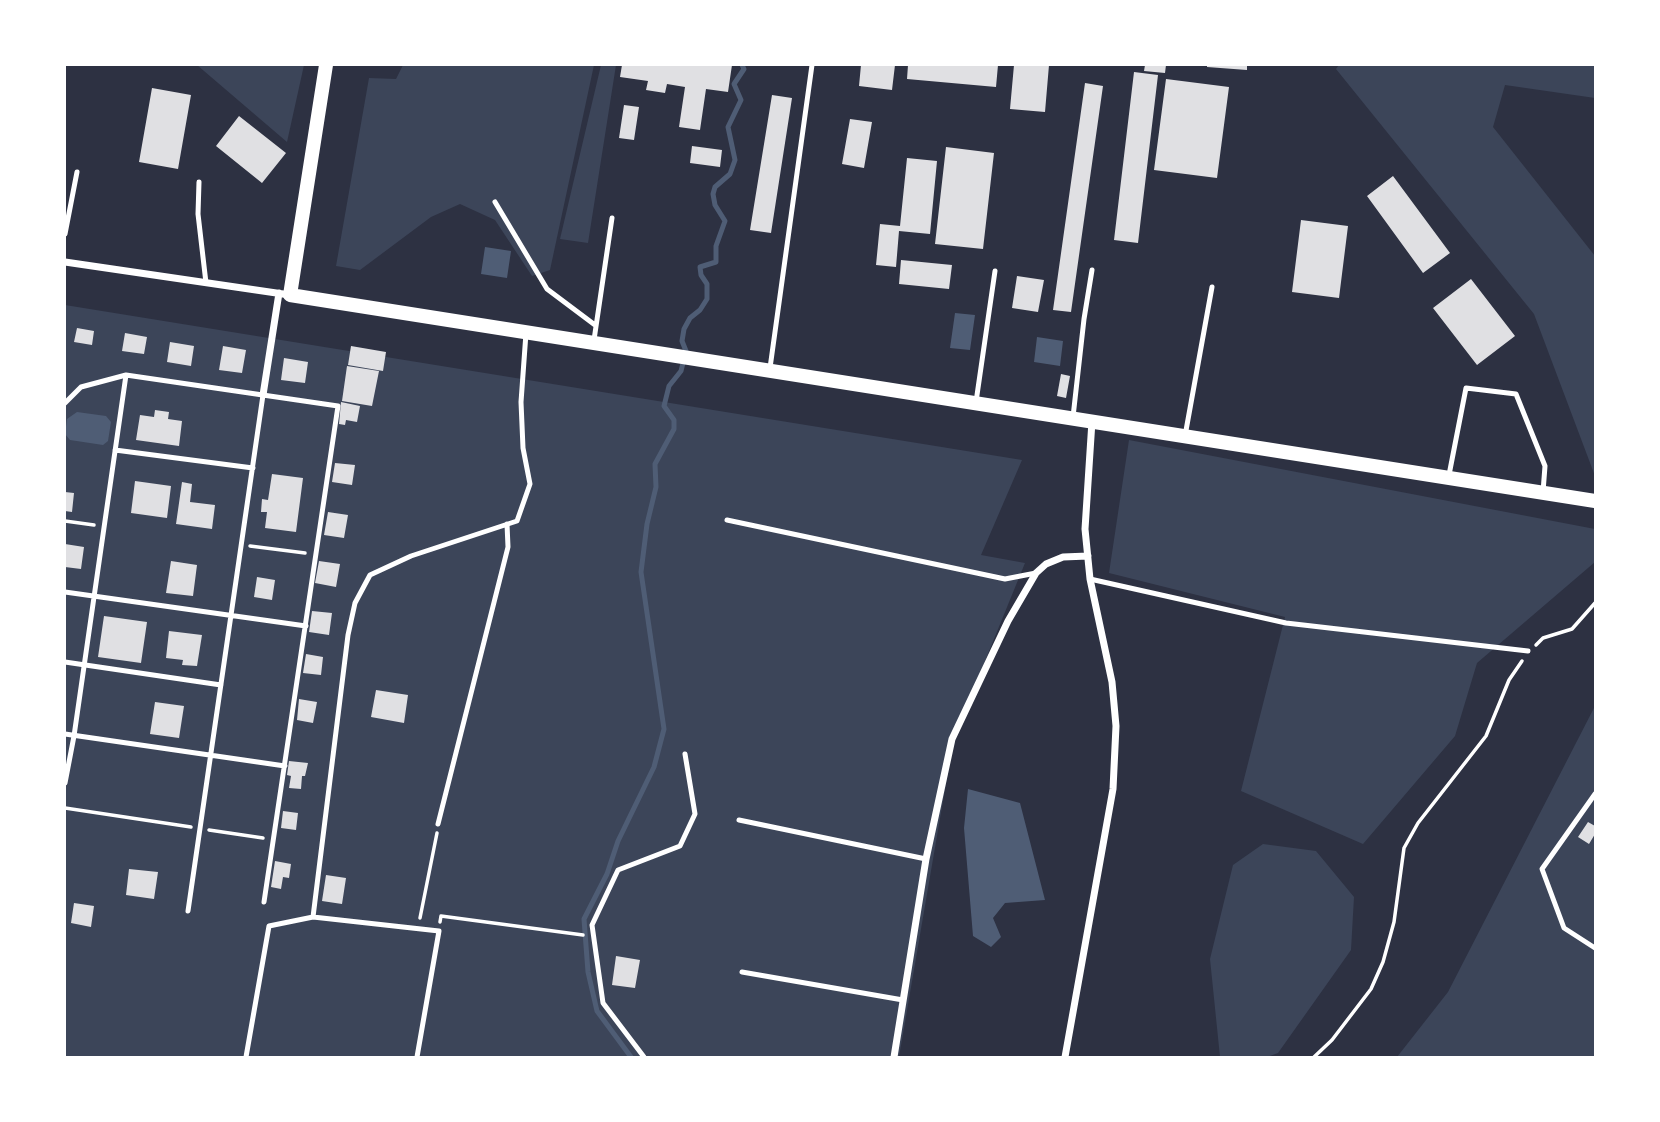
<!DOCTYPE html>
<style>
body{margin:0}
#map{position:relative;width:1660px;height:1122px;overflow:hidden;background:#2d3142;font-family:Manrope,sans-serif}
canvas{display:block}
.frame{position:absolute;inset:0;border:66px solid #fff;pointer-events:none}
</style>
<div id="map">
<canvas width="1660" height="1122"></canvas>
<div class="frame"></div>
</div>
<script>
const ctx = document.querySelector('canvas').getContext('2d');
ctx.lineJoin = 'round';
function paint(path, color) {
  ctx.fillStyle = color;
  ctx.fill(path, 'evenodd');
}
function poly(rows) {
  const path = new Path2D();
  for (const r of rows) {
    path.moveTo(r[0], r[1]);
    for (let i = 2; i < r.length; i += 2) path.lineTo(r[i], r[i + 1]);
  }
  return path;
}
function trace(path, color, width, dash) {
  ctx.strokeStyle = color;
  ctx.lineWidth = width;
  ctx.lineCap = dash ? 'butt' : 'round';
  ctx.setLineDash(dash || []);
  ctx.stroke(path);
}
paint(poly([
 [197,65,304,65,287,142],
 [403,65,594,65,550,270,532,276,495,220,460,204,431,217,360,270,336,266,369,78,396,79],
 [601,65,616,65,588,243,560,239],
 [1339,65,1595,65,1595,98,1505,85,1493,127,1595,256,1595,476,1534,314,1336,69],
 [65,305,1022,460,981,555,1025,563,954,737,899,1057,65,1057],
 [1129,440,1595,529,1595,562,1477,663,1455,736,1363,844,1241,791,1285,617,1109,573],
 [1595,706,1595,1057,1397,1057,1448,992],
 [1263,844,1316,851,1354,897,1351,950,1278,1053,1267,1057,1220,1057,1210,959,1233,865]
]), '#3c4559');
paint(poly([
 [485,247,511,251,507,278,481,274],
 [955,313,975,315,970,350,950,348],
 [1037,337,1063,341,1060,366,1034,362],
 [77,412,106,416,111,422,108,441,103,445,70,440,65,434,67,419],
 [968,789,1020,803,1045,900,1005,903,993,918,1001,937,991,947,973,936,964,828]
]), '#4f5d75');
trace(poly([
 [631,1057,597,1011,588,972,584,919,607,874,618,841,654,767,664,729,641,572,647,524,656,487,655,464,674,429,674,420,664,406,669,386,681,371,686,351,682,341,684,329,690,318,700,310,707,299,707,284,701,275,700,267,716,262,716,246,725,221,715,205,713,194,715,187,730,174,735,160,728,127,741,100,734,84,744,69,742,65]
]), '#4f5d75', 5);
paint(poly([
 [622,65,732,65,728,92,706,89,700,130,679,127,685,87,667,84,665,93,646,90,648,81,620,77],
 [861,65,895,65,892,90,859,86],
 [908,65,998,65,996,87,907,79],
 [1014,65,1049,65,1045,112,1010,109],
 [1145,65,1166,65,1165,73,1144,71],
 [1207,65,1247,65,1247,70,1207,67],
 [1134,72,1158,75,1138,243,1114,240],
 [1166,79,1229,87,1217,178,1154,170],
 [1085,83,1103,86,1071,312,1053,310],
 [152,88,191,95,178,169,139,162],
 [772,95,792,98,771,233,750,230],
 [624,105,639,107,634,140,619,138],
 [239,116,286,153,262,183,216,146],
 [850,119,872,122,864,168,842,164],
 [692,146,722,150,720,167,690,163],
 [946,147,994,153,983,249,935,244],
 [907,158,937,161,930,234,899,231,896,267,876,265,880,224,900,226],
 [1393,176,1450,253,1423,273,1367,196],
 [1301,220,1348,226,1339,298,1292,292],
 [901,260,952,265,949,289,899,284],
 [1017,276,1044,280,1038,312,1012,308],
 [1471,279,1515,336,1477,365,1433,308],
 [77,328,94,331,92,345,74,342],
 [125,333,147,337,144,354,122,351],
 [170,342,194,346,191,366,167,362],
 [223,346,246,350,242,373,219,370],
 [351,346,386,352,383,371,348,365],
 [284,358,308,362,305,383,281,380],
 [347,366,379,371,372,406,342,401],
 [1061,374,1070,376,1066,398,1057,396],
 [341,402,360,406,357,422,346,420,345,425,339,424],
 [155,410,169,412,168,419,182,421,179,446,136,440,140,415,154,417],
 [335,463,355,465,352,485,332,482],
 [272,474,303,478,296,532,265,528,267,512,261,512,262,499,268,500],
 [135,481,171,486,167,518,131,513],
 [182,482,192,484,190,502,215,505,212,529,176,524],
 [65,492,74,493,72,512,65,511],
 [328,512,348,515,344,538,324,535],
 [65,544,84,547,81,569,65,567],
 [171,561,197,565,193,596,166,593],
 [319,561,340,564,336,587,315,583],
 [257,577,275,580,272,600,254,597],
 [312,611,332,613,329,635,309,632],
 [104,616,147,622,141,663,98,657],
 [169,631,202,635,197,666,182,665,183,660,166,658],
 [306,654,323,657,321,675,303,673],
 [376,690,408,695,404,723,371,717],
 [299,699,317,702,313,723,297,720],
 [155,702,184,706,179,738,150,734],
 [289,761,308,763,305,776,302,776,301,789,289,788,291,776,287,775],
 [283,811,298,813,296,830,281,828],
 [1588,822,1595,826,1595,834,1589,844,1578,837],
 [275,861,291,864,289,878,283,877,281,889,271,887],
 [129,869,158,872,154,899,126,895],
 [326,875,346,878,342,904,322,901],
 [74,903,94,906,91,927,71,923],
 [616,956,640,960,635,988,612,985]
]), '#e0e0e3');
trace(poly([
 [65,521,94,525],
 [250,546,305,553],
 [1536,645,1543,638,1572,629,1595,603],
 [65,808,191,827],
 [209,830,263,838],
 [420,918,437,833],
 [440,922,441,916,583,935],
 [1314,1057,1332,1040,1371,989,1383,962,1394,922,1404,848,1418,823,1486,736,1509,680,1522,661]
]), '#fff', 3.5);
trace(poly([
 [199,182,198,214,206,283],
 [495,202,547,289,595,325],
 [65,234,77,172],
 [594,340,612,218],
 [770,368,812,65],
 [976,402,995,271],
 [65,403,81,387,126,375,338,406,264,902],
 [1073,417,1084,319,1092,270],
 [1185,436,1212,287],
 [115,450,253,468],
 [1449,475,1466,388,1516,394,1545,466,1543,492],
 [727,520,1005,579,1036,573],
 [1090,579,1286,623,1528,651],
 [65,592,306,626],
 [65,662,221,685],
 [65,734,285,766],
 [65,783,74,736,126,375],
 [1595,794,1542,869,1564,928,1595,948],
 [739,820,926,859],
 [438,824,508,547,507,524],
 [188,911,263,395],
 [313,917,348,635,355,603,370,575,411,556,517,521,530,484,523,448,521,402,526,333],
 [742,972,903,1000],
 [246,1057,269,926,313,917,439,931,417,1057],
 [644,1057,603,1003,592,925,618,870,680,846,695,814,685,754]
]), '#fff', 5);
trace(poly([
 [65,262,290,295],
 [263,395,279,293],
 [894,1057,926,859,952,739,1008,621,1036,573,1046,564,1063,557,1088,556],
 [1065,1057,1113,789,1116,726,1112,682,1090,579,1085,529,1092,421]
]), '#fff', 7);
trace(poly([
 [326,65,290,295,1595,501]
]), '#fff', 14);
</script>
